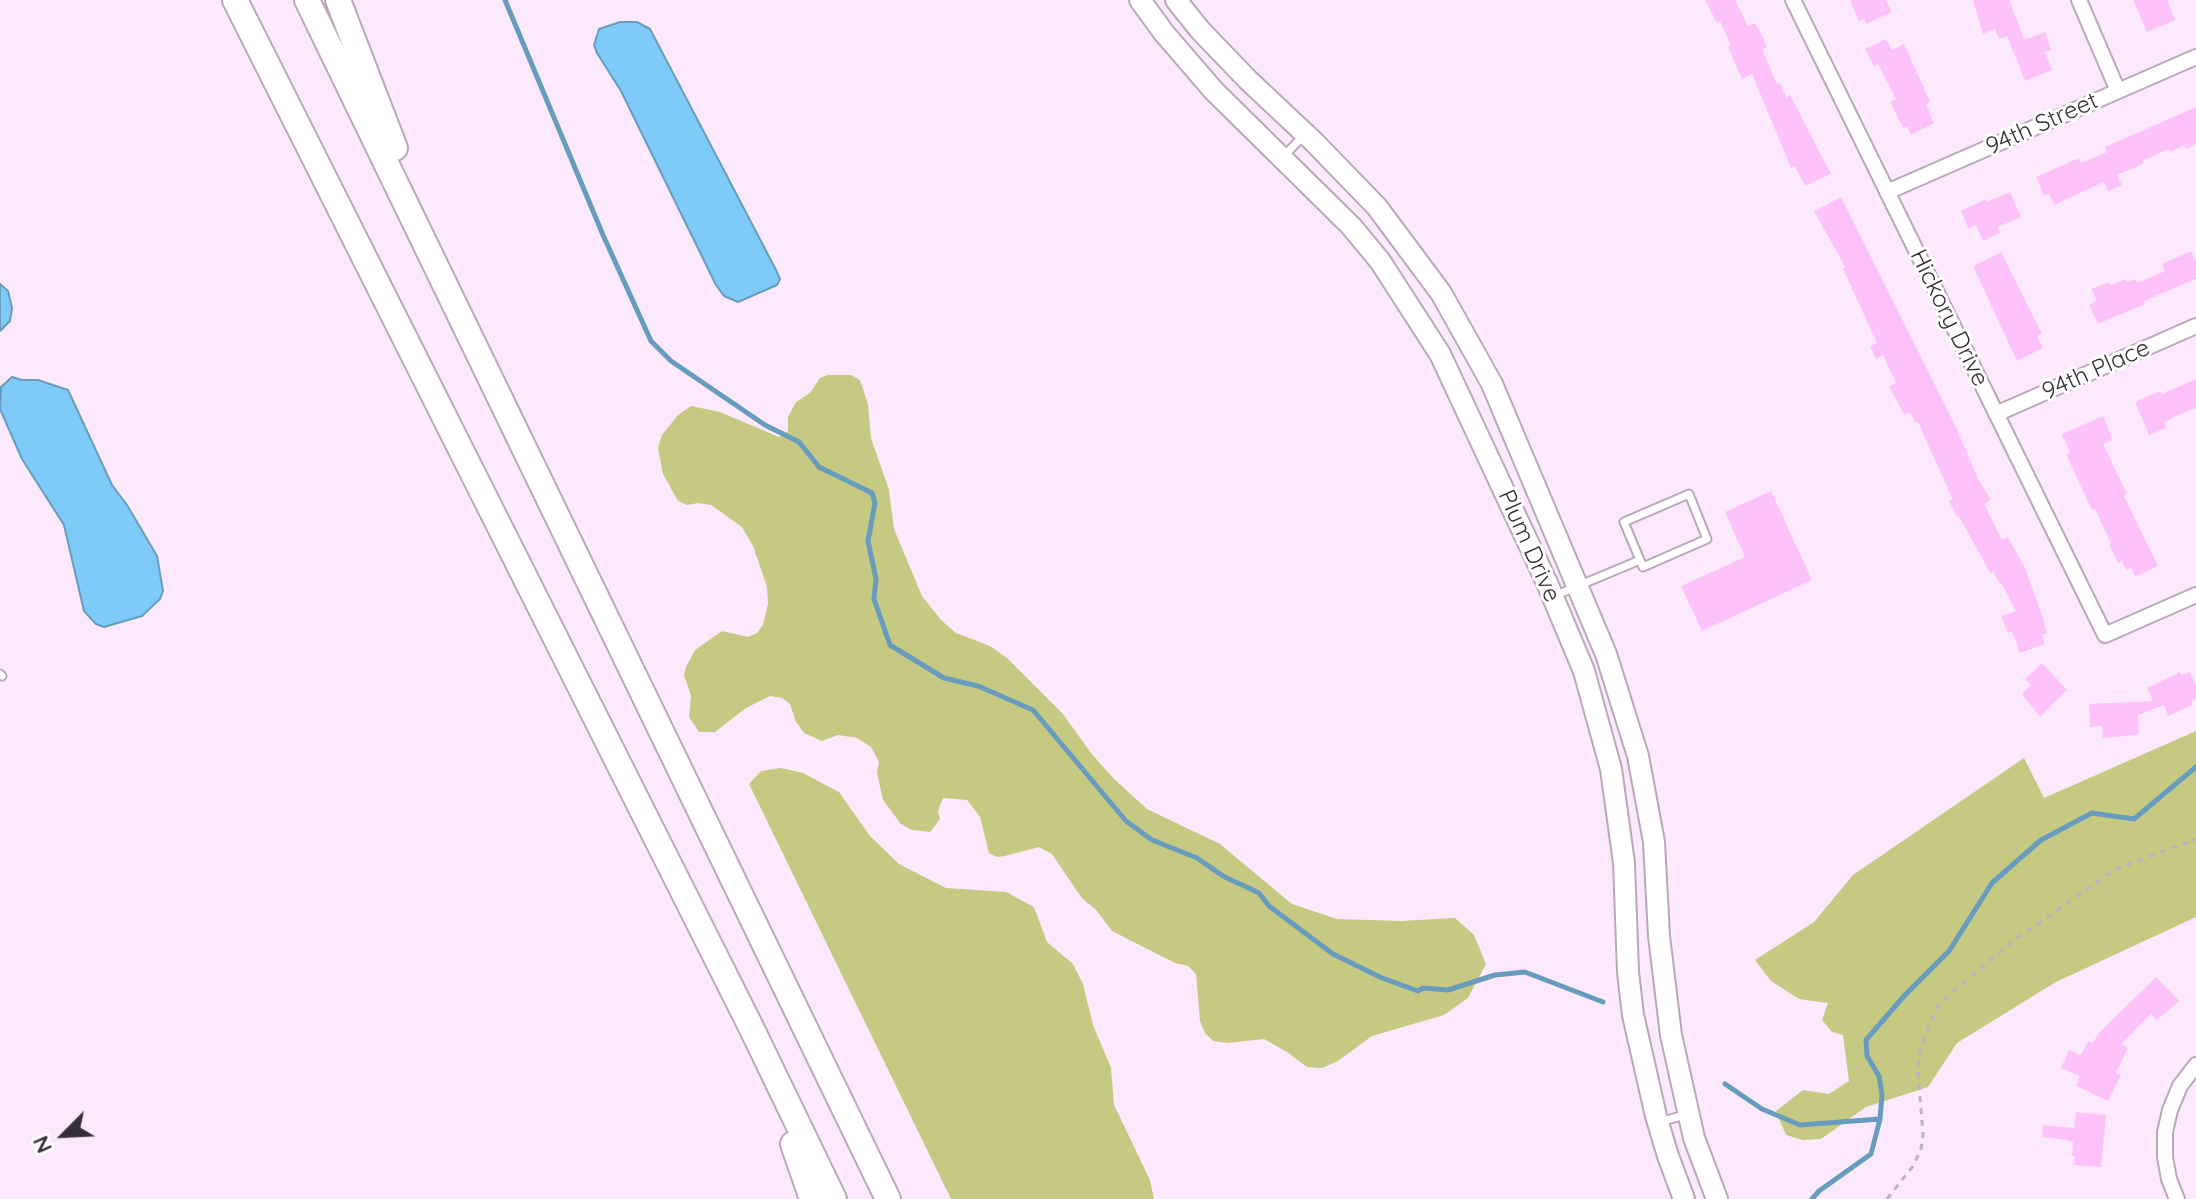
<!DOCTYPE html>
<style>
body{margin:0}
#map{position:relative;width:2196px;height:1199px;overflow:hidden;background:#fde9fd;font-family:Quicksand,sans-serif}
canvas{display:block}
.north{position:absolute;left:24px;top:1095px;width:80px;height:80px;-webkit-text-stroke:6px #fff;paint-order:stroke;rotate:246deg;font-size:22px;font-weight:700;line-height:32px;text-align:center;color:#362f36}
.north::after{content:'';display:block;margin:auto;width:28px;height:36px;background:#362f36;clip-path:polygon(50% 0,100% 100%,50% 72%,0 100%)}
</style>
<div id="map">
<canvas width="2196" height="1199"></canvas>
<div class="north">N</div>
</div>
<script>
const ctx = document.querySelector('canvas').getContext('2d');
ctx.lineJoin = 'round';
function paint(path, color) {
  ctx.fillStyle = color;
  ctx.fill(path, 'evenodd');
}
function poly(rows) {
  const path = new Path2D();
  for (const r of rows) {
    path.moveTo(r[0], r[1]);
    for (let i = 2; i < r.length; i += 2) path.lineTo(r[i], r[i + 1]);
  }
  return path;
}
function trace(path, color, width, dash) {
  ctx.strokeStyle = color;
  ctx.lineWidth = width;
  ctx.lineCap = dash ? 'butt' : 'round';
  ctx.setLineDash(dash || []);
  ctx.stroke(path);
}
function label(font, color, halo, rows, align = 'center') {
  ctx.font = font + ' Quicksand,sans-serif';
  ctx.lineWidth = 6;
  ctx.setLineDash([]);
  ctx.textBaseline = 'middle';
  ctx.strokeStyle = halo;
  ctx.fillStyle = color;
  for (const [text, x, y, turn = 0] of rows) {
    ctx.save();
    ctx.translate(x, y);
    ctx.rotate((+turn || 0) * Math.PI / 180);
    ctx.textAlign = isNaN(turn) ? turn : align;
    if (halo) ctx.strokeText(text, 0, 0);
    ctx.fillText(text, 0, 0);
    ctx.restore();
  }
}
paint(poly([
 [828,375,851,375,860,380,868,404,871,438,889,490,894,529,922,596,941,620,956,633,990,646,1007,658,1063,714,1091,753,1113,778,1147,809,1220,844,1292,904,1337,919,1400,921,1455,918,1474,935,1486,964,1468,998,1444,1015,1372,1036,1338,1061,1322,1068,1307,1067,1287,1052,1264,1039,1228,1043,1213,1041,1205,1033,1200,1021,1196,974,1188,966,1175,963,1112,931,1097,911,1081,897,1052,854,1039,847,1005,856,997,857,989,853,980,817,967,800,943,798,938,811,940,819,930,832,912,830,901,824,883,800,877,773,879,762,871,747,857,738,838,735,822,741,804,733,796,722,790,704,782,698,770,696,746,708,715,732,699,732,689,717,691,696,684,675,686,667,695,650,722,631,748,637,757,633,763,625,768,604,767,587,753,546,742,527,711,505,698,503,687,505,678,501,663,474,658,448,662,435,678,415,691,406,720,412,779,437,788,431,788,417,796,402,810,393,820,378],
 [2196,731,2196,917,2056,982,1957,1043,1928,1087,1866,1107,1821,1139,1803,1140,1786,1135,1776,1111,1803,1090,1829,1094,1849,1081,1843,1035,1832,1032,1822,1020,1828,1003,1799,999,1771,981,1755,960,1814,922,1853,875,2024,758,2044,798],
 [781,768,803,773,839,792,870,836,899,864,946,888,1006,892,1034,907,1047,942,1073,964,1083,984,1093,1025,1111,1068,1114,1105,1150,1180,1154,1199,951,1199,749,784,761,771]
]), '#c6c981');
const water = poly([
 [620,22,637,22,650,29,775,268,780,279,777,285,738,302,724,296,716,285,621,91,597,53,594,45,599,29,620,22],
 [0,284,8,291,12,308,10,321,0,331,0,284],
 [12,377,22,380,38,380,68,390,112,485,127,505,157,556,163,591,160,599,142,616,104,627,96,624,84,611,64,525,22,459,0,409,1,387,12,377]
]);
paint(water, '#7ecaf8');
trace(water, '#689cbe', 2);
trace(poly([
 [505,0,603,235,651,341,671,361,765,425,799,442,819,467,872,493,875,503,868,541,876,579,874,599,890,645,944,678,978,686,1033,710,1126,821,1152,840,1197,858,1223,876,1259,893,1269,906,1333,954,1382,978,1418,991,1423,988,1448,990,1495,975,1525,972,1603,1002],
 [1725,1084,1762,1109,1800,1125,1880,1119],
 [1812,1199,1819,1191,1871,1154,1880,1119,1882,1095,1879,1076,1867,1056,1866,1040,1905,995,1949,951,1992,883,2041,840,2092,813,2134,819,2196,767]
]), '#689cbe', 5);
paint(poly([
 [1705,0,1735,0,1748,26,1754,23,1759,29,1767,47,1762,49,1777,84,1780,83,1786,97,1790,95,1831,174,1805,186,1795,166,1791,168,1752,74,1742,79,1728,47,1731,46,1720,21,1717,23],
 [1850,0,1886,0,1892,12,1866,24,1864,19,1859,21],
 [1973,0,2009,0,2025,40,2045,32,2051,50,2045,52,2052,70,2025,81,2007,36,1999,39,1995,29,1983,34],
 [2133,0,2167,0,2175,20,2147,32],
 [1886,39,1892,50,1904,44,1930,102,1926,104,1934,123,1911,135,1907,126,1903,128,1890,102,1896,99,1878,64,1874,66,1865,49],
 [2196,107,2196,144,2186,149,2184,145,2170,152,2169,149,2142,161,2143,164,2117,175,2122,185,2108,191,2104,182,2054,205,2049,194,2044,196,2036,177,2079,158,2081,163,2107,152,2105,147],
 [2010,192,2021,217,1998,227,2000,233,1983,241,1976,225,1968,228,1961,211,1986,199,1987,202],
 [1841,197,1957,429,1978,479,1991,500,1984,504,2002,540,2008,537,2025,568,2043,618,2047,633,2042,635,2045,644,2020,653,2012,631,2008,633,2001,616,2016,611,2002,584,2000,584,1994,572,1990,573,1959,516,1957,517,1949,501,1953,500,1918,422,1916,423,1910,412,1904,415,1889,386,1896,383,1883,355,1876,359,1870,346,1877,343,1843,269,1845,267,1814,211],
 [2191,251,2196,262,2196,279,2144,301,2145,304,2098,324,2089,305,2097,301,2091,289,2109,282,2111,285,2125,279,2126,282,2135,279,2137,283,2165,271,2162,264],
 [2001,252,2042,334,2037,336,2043,348,2017,361,1973,266],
 [2196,379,2196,408,2176,416,2164,423,2166,428,2149,435,2135,402,2160,391,2162,394],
 [2103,416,2113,440,2103,444,2127,494,2124,496,2158,566,2135,577,2131,568,2126,570,2122,561,2118,563,2109,544,2111,543,2095,509,2092,510,2066,454,2070,453,2062,434],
 [1771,491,1812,580,1702,631,1681,586,1745,557,1725,512],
 [2042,663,2067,690,2040,717,2022,694,2031,685,2025,679],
 [2180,672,2181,675,2190,672,2196,685,2196,699,2191,701,2193,705,2168,716,2164,705,2138,715,2139,732,2137,735,2103,738,2102,726,2090,727,2089,704,2153,701,2147,688],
 [2156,977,2179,1001,2157,1020,2151,1014,2121,1044,2128,1048,2116,1073,2121,1075,2108,1101,2076,1086,2080,1076,2061,1068,2069,1050,2081,1055,2088,1041,2093,1043,2098,1034],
 [2076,1112,2106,1115,2101,1167,2074,1165,2075,1156,2072,1156,2073,1141,2042,1137,2043,1125,2074,1128]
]), '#fec2fa');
const lane = poly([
 [1284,156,1303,136],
 [1554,596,1640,560,1643,567,1707,539,1689,494,1624,522,1640,560],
 [0,674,2,676],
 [1659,1122,1685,1115]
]);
const street = poly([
 [1793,0,2105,635,2196,595],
 [2079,0,2118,91],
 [1887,192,2196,57],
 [1996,414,2196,326],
 [2177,1199,2169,1179,2165,1157,2165,1132,2170,1110,2180,1086,2196,1065]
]);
const secondary = poly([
 [1140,0,1164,33,1214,91,1351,226,1380,261,1440,354,1547,583,1584,671,1611,769,1624,863,1628,972,1633,1015,1656,1116,1668,1156,1684,1199],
 [1176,0,1200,30,1248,80,1314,142,1377,207,1441,293,1492,384,1606,654,1638,756,1654,842,1659,936,1671,1035,1694,1138,1717,1199]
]);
const highway = poly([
 [235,0,750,1025,834,1199],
 [307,0,888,1199],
 [338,0,395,148],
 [793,1144,812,1199]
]);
trace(lane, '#baa8ba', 11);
trace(street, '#baa8ba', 18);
trace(secondary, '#baa8ba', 24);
trace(highway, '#baa8ba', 28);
trace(poly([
 [1887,1199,1913,1166,1921,1149,1923,1134,1918,1073,1920,1050,1936,1009,1948,996,2013,941,2116,869,2196,839]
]), '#c0b0c0', 3, [6, 6]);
trace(lane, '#fff', 7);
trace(street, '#fff', 14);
trace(secondary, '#fff', 20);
trace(highway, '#fff', 24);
label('24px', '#362f36', '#fff', [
 ["94th Street",2042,124,-24],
 ["Hickory Drive",1949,318,64],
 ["94th Place",2096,370,-24],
 ["Plum Drive",1529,546,66]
]);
</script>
